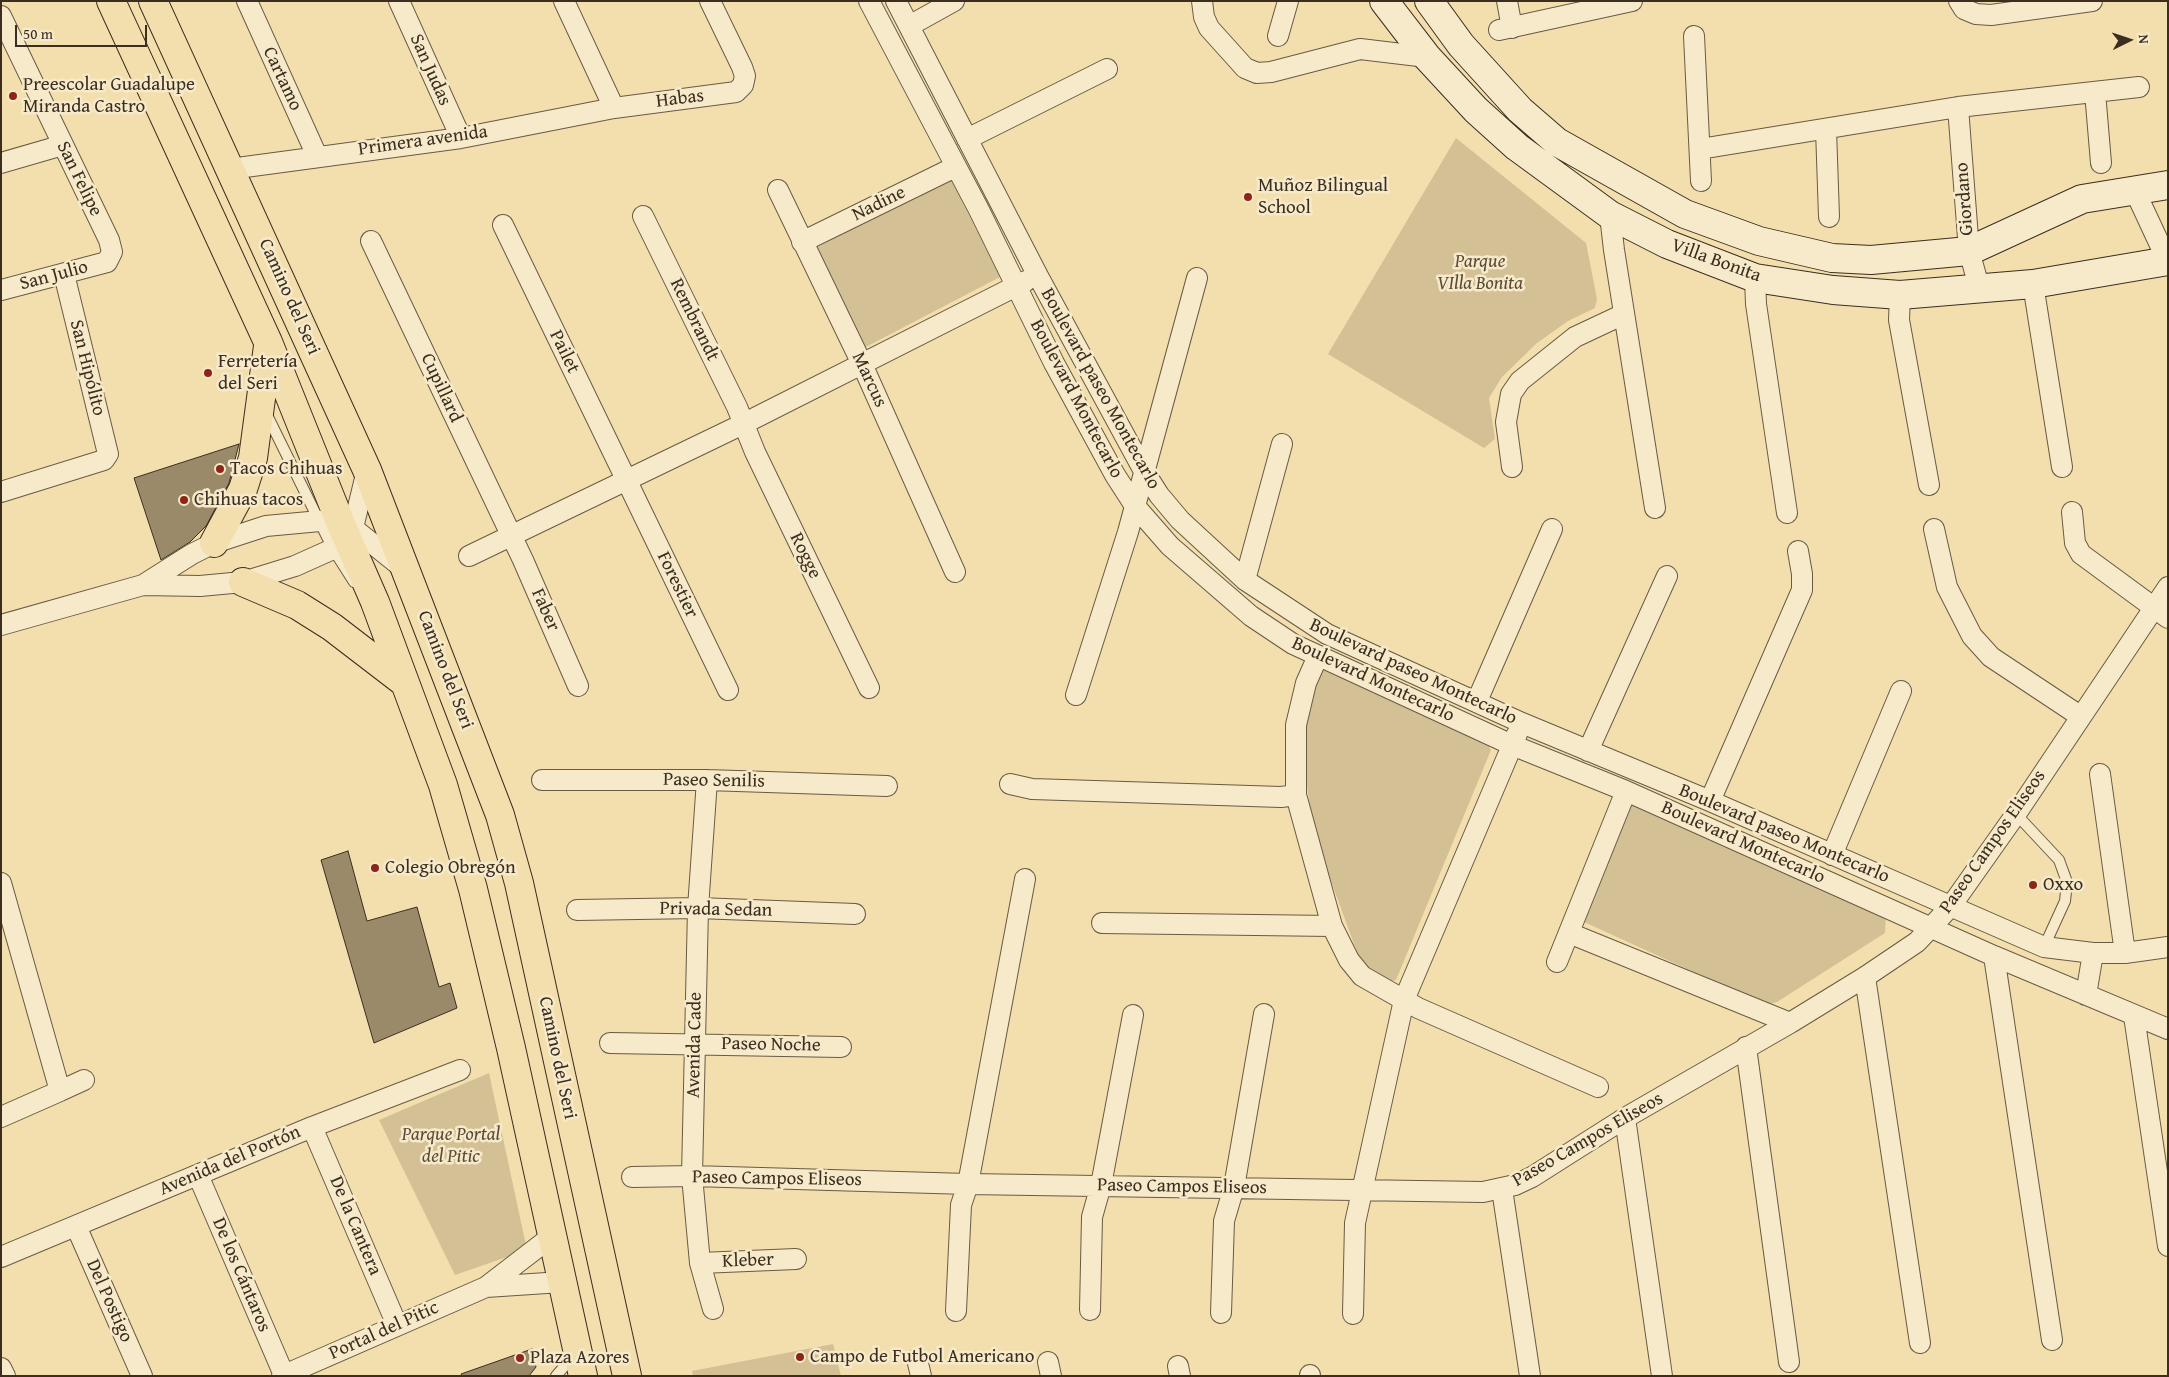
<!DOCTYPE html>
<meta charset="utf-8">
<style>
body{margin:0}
#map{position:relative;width:2169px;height:1377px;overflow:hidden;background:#f3dead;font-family:"Gentium Book Plus",serif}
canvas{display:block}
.frame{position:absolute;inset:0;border:2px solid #3b2e21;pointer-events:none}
.north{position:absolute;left:2104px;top:15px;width:50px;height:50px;-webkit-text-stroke:4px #f7eaca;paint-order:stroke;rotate:86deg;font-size:14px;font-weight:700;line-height:20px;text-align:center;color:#3b2e21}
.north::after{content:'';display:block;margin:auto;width:18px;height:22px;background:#3b2e21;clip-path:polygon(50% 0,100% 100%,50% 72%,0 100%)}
.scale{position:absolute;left:15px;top:25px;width:132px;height:22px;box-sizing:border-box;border:2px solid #3b2e21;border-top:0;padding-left:6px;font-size:15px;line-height:18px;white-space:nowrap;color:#3b2e21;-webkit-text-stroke:4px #f7eaca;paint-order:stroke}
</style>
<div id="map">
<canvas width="2169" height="1377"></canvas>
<div class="frame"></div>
<div class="north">N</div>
<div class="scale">50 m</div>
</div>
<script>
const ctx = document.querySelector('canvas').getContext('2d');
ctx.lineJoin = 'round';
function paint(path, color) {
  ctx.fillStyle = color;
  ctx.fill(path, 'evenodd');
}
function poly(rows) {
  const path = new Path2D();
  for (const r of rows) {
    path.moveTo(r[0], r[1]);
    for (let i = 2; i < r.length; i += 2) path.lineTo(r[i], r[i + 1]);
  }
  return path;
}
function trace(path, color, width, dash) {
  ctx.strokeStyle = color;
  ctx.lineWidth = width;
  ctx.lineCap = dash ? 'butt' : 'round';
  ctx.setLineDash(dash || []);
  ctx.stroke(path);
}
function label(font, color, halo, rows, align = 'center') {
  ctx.font = font + ' "Gentium Book Plus",serif';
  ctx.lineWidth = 5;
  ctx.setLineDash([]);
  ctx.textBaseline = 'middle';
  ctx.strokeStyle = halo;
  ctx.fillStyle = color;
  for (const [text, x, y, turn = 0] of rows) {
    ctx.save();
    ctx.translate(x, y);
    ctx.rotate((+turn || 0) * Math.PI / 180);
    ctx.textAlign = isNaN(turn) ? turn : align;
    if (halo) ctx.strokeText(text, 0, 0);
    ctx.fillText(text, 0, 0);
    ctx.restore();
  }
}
paint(poly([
 [1456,138,1586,243,1597,299,1595,308,1568,321,1537,343,1502,377,1489,398,1495,439,1484,448,1328,354],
 [950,177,1000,277,862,349,816,248],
 [1330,667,1484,738,1491,750,1396,980,1382,983,1358,955,1312,829,1301,731,1314,676],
 [1637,801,1886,915,1885,933,1777,1002,1766,1005,1584,922,1624,803],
 [489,1073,527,1250,455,1275,379,1120],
 [833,1344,841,1376,693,1376,692,1371]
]), '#d4c095');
const building = poly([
 [239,444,229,483,206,526,190,542,161,560,134,478,239,444],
 [348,851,367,921,417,907,439,987,450,983,457,1008,374,1043,321,860,348,851],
 [532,1349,536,1367,529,1376,462,1376,461,1374,532,1349]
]);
paint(building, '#9b8a6a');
trace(building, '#3b2e21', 1);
const lane = poly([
 [266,413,333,549,354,582],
 [2016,814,2059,860,2067,882,2065,901,2044,947],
 [556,1376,575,1354]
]);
const street = poly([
 [247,1,317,156],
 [399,1,461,138],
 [564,1,614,108],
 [869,1,979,210,1054,363,1115,475,1135,506,1170,546,1251,616,1293,644,1512,745,1626,791,1994,956,2168,1029],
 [896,1,1038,276,1145,473,1159,495,1180,520,1245,580,1327,634,1522,723,1710,801,2044,947,2093,953,2125,953,2168,947],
 [1202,1,1204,17,1209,28,1245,68,1257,73,1271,72,1360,49,1427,57],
 [1507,1,1512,28],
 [1959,1,1964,9,1976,14,1991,15,2092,1],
 [1,16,109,240,112,252,107,262,1,290],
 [909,26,954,1],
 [1499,30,1632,1],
 [1278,36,1288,1],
 [1694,36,1701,181],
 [2095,92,2101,163],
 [1958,107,1969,251,1980,290],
 [1826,129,1829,217],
 [967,139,1107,69],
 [1700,149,1958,107,2139,87],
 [1,163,63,145],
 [230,169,461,138,614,108,736,92,743,85,745,76,742,67,710,1],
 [2134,189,2168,262],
 [778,190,862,364,955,572],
 [1610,215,1614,250,1655,508],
 [643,216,737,407,755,452,869,688],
 [503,225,728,690],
 [371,241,523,560,578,686],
 [802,242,955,167],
 [1755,278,1756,304,1787,513],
 [2033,284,2062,467],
 [1900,295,1899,320,1929,485],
 [1512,467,1506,422,1511,394,1520,381,1575,337,1624,314],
 [1,492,104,460,108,454,64,274],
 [2072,512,2075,543,2081,554,2168,618],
 [1934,529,1947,587,1972,636,1991,657,2080,716],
 [469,556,743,424,1026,281],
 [1245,580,1282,444],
 [143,585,200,586,243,582,295,566,333,549,347,539,353,528,367,470],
 [1,625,143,585,192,554,214,543,266,526,320,521,353,528,404,569],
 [1318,656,1306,683,1296,725,1296,795,1332,926,1349,960,1362,976,1418,1008,1598,1087],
 [1076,695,1128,532,1197,278],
 [1477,701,1552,529],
 [1588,751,1667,576],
 [2100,774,2125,953],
 [542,780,707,780,887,786],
 [707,780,698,908,692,1176,700,1263,713,1309],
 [1010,784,1032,789,1281,797,1296,795],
 [1710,801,1802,590,1802,574,1798,551],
 [1832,855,1901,691],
 [1,883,60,1091,1,1117],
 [577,910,698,908,855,914],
 [1102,923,1332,926],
 [1569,933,1790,1023],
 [1994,956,2052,1340],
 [1557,962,1626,791],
 [1865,977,1920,1343],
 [2086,995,2093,953],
 [2134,1016,2168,1246],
 [610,1043,841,1047],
 [1746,1047,1789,1362],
 [60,1091,84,1080],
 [1625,1118,1662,1376],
 [312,1127,397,1325],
 [198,1175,284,1375],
 [632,1177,692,1176,968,1184,1483,1192,1515,1185,1532,1177,1625,1118,1790,1023,1865,977,1917,942,1951,906,2016,814,2168,587],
 [1502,1189,1530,1376],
 [76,1226,142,1376],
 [1,1257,312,1127,460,1070],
 [700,1263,796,1259],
 [486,1287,562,1282],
 [1090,1310,1092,1217,1101,1185,1133,1015],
 [956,1311,961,1205,968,1184,1025,879],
 [1221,1313,1224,1221,1234,1187,1264,1014],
 [1353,1314,1355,1223,1404,1000,1517,734],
 [917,1359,921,1376],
 [1048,1362,1051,1376],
 [1178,1366,1180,1376],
 [1,1368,5,1376],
 [1310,1375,1310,1376],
 [282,1376,486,1287,551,1237]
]);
const secondary = poly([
 [1384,1,1427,57,1476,110,1517,147,1610,215,1667,244,1755,278,1833,290,1900,295,2033,284,2168,261],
 [1429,1,1461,45,1520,110,1557,142,1685,214,1759,241,1832,258,1871,260,1969,251,2082,199,2168,185]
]);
const primary = poly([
 [111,1,268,342,341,524,375,602,443,785,473,889,511,1048,583,1376],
 [153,1,367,470,500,815,519,883,627,1376],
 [214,543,243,489,253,458,268,346],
 [243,582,297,605,332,627,405,683]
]);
trace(lane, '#695a44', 12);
trace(street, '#695a44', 22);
trace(secondary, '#3b2e21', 30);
trace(primary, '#3b2e21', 30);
trace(lane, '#f7eaca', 10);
trace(street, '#f7eaca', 20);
trace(secondary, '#f7eaca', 28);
trace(primary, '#f3dead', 28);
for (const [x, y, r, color] of [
 [13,96,5,"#8f2418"],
 [1248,197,5,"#8f2418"],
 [208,373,5,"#8f2418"],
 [220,469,5,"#8f2418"],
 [184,500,5,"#8f2418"],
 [375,868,5,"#8f2418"],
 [2033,885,5,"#8f2418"],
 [800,1357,5,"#8f2418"],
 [520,1358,5,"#8f2418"]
]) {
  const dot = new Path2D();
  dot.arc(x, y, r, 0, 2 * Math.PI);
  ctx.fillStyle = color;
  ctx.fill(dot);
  trace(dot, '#f7eaca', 2);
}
label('19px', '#3b2e21', '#f7eaca', [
 ["San Judas",430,70,66],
 ["Cartamo",282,79,65],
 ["Habas",680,99,-7],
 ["Primera avenida",423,141,-8],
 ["San Felipe",79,179,64],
 ["Giordano",1965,199,-94],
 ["Nadine",879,204,-26],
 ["Villa Bonita",1716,261,20],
 ["San Julio",54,276,-15],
 ["Camino del Seri",289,297,66],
 ["Rembrandt",694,320,64],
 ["Pailet",564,352,64],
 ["San Hipólito",87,368,76],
 ["Marcus",869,380,65],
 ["Cupillard",441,388,65],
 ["Boulevard paseo Montecarlo",1100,389,61],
 ["Boulevard Montecarlo",1076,399,62],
 ["Rogge",805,556,64],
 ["Forestier",677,585,64],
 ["Faber",545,610,66],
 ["Camino del Seri",445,670,69],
 ["Boulevard paseo Montecarlo",1413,672,25],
 ["Boulevard Montecarlo",1373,680,25],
 ["Paseo Senilis",714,781,1],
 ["Boulevard paseo Montecarlo",1784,834,23],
 ["Paseo Campos Eliseos",1993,842,-55],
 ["Boulevard Montecarlo",1743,843,24],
 ["Privada Sedan",716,910,1],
 ["Avenida Cade",695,1045,-89],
 ["Paseo Noche",771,1045,1],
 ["Camino del Seri",557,1058,78],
 ["Paseo Campos Eliseos",1588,1140,-30],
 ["Avenida del Portón",230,1161,-23],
 ["Paseo Campos Eliseos",777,1179,1],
 ["Paseo Campos Eliseos",1182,1187,1],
 ["De la Cantera",355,1226,67],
 ["Kleber",748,1261,-2],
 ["De los Cántaros",241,1275,67],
 ["Del Postigo",109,1301,66],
 ["Portal del Pitic",384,1331,-24]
]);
label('19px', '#3b2e21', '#f7eaca', [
 ["Preescolar Guadalupe",23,85],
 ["Miranda Castro",23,107],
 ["Muñoz Bilingual",1258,186],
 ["School",1258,208],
 ["Ferretería",218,362],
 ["del Seri",218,384],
 ["Tacos Chihuas",230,469],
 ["Chihuas tacos",194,500],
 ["Colegio Obregón",385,868],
 ["Oxxo",2043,885],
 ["Campo de Futbol Americano",810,1357],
 ["Plaza Azores",530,1358]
], 'left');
label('italic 19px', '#5a4b38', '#f7eaca', [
 ["Parque",1480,262],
 ["VIlla Bonita",1480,284],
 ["Parque Portal",451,1135],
 ["del Pitic",451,1157]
]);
</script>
